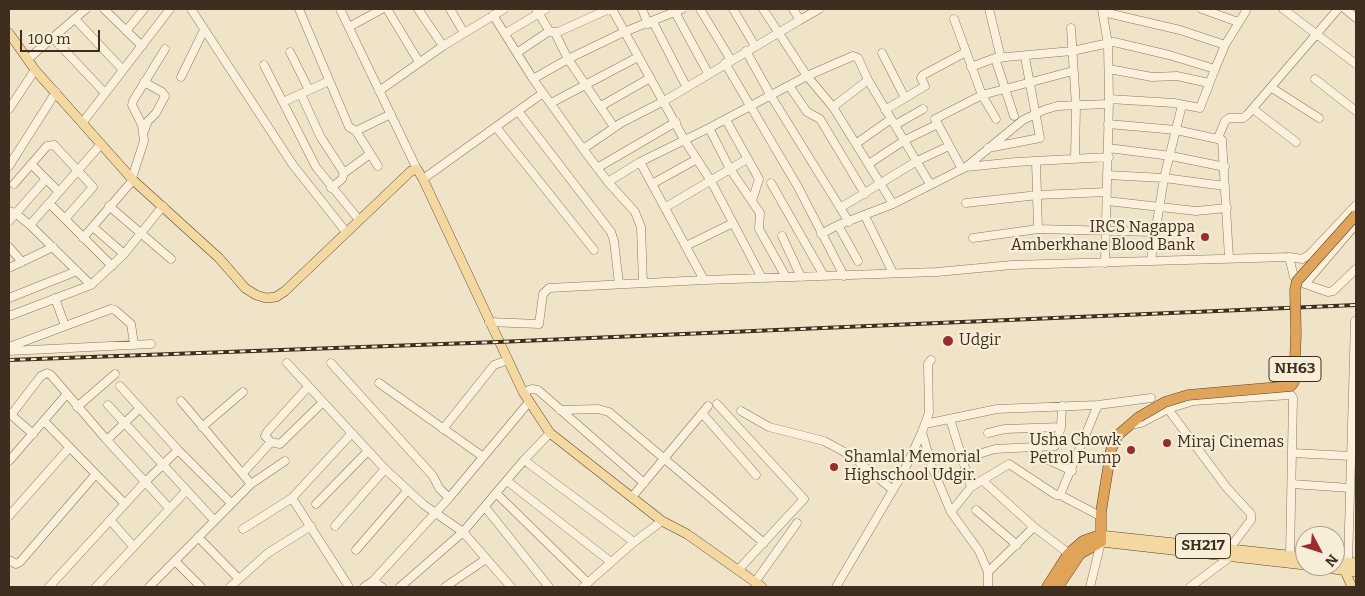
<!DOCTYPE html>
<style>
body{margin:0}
#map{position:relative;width:1365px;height:596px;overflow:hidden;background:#f0e4c8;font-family:Bitter,serif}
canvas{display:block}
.frame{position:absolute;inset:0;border:10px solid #3d2e20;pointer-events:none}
.north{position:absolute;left:1295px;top:526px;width:50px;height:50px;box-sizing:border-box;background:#f7eed8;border:1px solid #ada18e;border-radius:50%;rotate:130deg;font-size:14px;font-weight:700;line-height:20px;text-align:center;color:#3d2e20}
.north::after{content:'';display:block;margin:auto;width:18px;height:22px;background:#9e2a2b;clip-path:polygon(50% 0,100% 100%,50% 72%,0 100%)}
.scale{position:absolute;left:20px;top:30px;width:80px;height:22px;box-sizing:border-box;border:2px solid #3d2e20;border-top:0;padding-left:6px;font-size:15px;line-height:18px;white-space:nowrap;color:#3d2e20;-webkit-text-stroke:4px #f7eed8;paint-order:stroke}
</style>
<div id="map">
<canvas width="1365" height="596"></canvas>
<div class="frame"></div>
<div class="north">N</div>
<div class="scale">100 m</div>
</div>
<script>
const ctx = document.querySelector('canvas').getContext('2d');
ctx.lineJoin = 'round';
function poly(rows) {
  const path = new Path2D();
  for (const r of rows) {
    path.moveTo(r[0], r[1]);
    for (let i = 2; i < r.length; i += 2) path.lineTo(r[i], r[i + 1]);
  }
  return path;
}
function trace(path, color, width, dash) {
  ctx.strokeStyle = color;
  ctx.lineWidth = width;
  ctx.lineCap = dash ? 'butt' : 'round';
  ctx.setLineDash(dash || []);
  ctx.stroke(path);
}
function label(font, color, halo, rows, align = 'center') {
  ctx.font = font + ' Bitter,serif';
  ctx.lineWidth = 4.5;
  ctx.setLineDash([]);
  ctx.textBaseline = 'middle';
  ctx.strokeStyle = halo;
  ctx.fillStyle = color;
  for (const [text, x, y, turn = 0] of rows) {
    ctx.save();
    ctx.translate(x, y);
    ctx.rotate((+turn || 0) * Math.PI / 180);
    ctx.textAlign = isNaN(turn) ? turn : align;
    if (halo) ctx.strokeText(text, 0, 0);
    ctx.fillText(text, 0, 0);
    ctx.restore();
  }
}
const minor = poly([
 [104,9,142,46],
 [191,9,293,165,346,232],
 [299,9,349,127,356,131,391,114],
 [340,9,417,169],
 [387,9,419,62],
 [418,9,443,46],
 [450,9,464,33],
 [536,9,550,32],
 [612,9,685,141,711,181,762,278],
 [642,9,648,24],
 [700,9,731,60],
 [733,9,755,46],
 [763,9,807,76,833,107,893,204],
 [989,9,1001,58],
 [1102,9,1108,44,1109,99,1105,263],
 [1202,9,1238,22],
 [1283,9,1356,64],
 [1345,9,1356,18],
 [675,12,708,73],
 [1103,12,1180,30,1225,45],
 [493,15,533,79,583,149,608,182,635,212,641,227,643,283],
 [75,19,123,70],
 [954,19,982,95,996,119],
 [800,20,819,9],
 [653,22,686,86],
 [349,27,382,9],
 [1071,28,1076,106,1075,158],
 [126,31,144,9],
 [506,33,546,9],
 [555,33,568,59,614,127],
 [53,38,105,93],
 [746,51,771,96,849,222],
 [290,52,309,90],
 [518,52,548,32,558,32,609,9],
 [882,53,905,98],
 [995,58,1014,116],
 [28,59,86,9],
 [725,63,798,187,844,276],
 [264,65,316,167,359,220],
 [971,67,995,58,1072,51,1114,42,1169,55,1215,69],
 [1109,69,1152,77,1177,76,1209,83],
 [181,77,204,30],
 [533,79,568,59,624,32,682,9],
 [1315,79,1356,111],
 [144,82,162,92,165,96,156,113,148,121,144,131],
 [790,87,807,112,820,119,865,194],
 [1272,88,1319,118],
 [379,91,443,46,504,9],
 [301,94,320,136,344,173,342,179,331,188],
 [1109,99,1174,103,1200,108,1215,69,1225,45,1246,11,1245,9],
 [283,102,329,81],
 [551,103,638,57],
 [601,106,650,78],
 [833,107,868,80],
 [9,109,35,70],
 [1253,109,1296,142],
 [885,110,925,86,921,78,923,75,966,52],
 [518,111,611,232,614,241,619,284],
 [726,120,759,179,752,201],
 [83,122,170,9],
 [1108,124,1176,130,1222,140,1229,258],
 [895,125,923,109],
 [496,127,594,250],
 [709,128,730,169,760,213,759,229,786,277],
 [356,131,378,166],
 [1218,138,1225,121,1229,118,1243,118,1247,115,1338,9],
 [857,143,891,119],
 [988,148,1040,138,1025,57],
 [1108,148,1171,156,1225,167],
 [583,149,621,123,664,101,800,20,793,9],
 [1036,161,1038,229],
 [640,162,704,280],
 [870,163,905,140,938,124],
 [31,164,59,192],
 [9,166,56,92],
 [966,167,1023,120,1044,110,1057,106,1109,104],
 [597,168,676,122],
 [962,169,935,119,982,95,1073,71],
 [344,173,370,154],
 [1107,175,1164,178,1225,186],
 [132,178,144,141,142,125,132,105,133,101,165,49],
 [423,179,543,93],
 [608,182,640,162,709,128,807,76,853,56,858,58,868,80,930,184],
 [771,183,824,276],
 [14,184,47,146,54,145,93,187,65,219],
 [652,184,697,159],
 [1107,201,1196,211,1227,208],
 [966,203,1038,195,1107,192],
 [50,204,112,266],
 [109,206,171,259],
 [666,207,747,159],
 [840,208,917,161,949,146],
 [9,211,15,213,30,225,91,285],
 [865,216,893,273],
 [9,221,46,179],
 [30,225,101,144],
 [838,225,893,204,966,167,1016,162,1109,157],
 [93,227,124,254],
 [821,234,838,225,858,261],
 [782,236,801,277],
 [83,238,133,180],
 [973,238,1038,229,1154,232],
 [686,246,733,223],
 [9,247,22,262],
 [1289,257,1294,277,1305,284,1356,224],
 [1151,260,1164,178,1182,105],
 [9,268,53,247],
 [1305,284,1328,292,1333,291,1356,269],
 [9,298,77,271],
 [55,298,65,326],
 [9,316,91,285,124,254,163,206],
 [489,322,539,324,543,294,549,288,704,280,937,272,1012,265,1289,257,1302,259,1309,255,1356,205],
 [9,347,111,309,115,310,131,324,134,344],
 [9,351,151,344],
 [287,363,385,469,424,505,463,532,511,587],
 [331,363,433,476,439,488,449,498],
 [379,383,482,456],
 [120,386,178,450,231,503],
 [523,392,532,389,538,390,644,483],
 [181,401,251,484],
 [717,404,804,499,739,569],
 [108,405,214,520],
 [77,407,115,374],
 [1168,409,1227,488,1251,514,1251,520,1229,549],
 [560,410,598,409,609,412,764,543],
 [741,411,769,427,824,441,850,455,893,490],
 [9,413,33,434],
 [702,413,756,475],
 [11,415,41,376,47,373,51,375,105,438,169,508],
 [950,419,971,487],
 [44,421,125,504],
 [925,424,997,409,1098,405,1151,398],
 [1129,425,1141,423,1168,409,1193,401,1291,395,1293,398,1290,556],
 [202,427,243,392],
 [443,429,494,365,508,360],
 [922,432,932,467,951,512,979,551,988,572,988,587],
 [988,433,1005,429,1061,427],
 [107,440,140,408],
 [271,442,280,444,323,402],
 [1032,447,1042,457,1072,471],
 [1292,453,1351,456],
 [962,459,995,449,1055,446,1061,427,1062,406],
 [524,460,634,542],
 [9,461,66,395],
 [243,473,271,442,265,436,267,432,308,387],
 [982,480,1034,527,1072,556],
 [507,481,611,562],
 [1292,484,1350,488],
 [496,493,588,583],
 [1060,495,1100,516],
 [632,497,708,406],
 [292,498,349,587],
 [316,504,368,451],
 [485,507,549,587],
 [976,510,1017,545],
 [951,512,971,487,1009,464,1056,495,1060,495,1098,405],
 [9,516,69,448],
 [110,520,133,546],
 [335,526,385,469],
 [243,529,292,498,352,433],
 [198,537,238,578],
 [356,550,407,491],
 [9,560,16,564,20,562,95,475],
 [175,561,201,587],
 [1348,563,1355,321],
 [988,572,1034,527],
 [373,581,382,587],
 [755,582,797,523],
 [49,587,145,482,178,450],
 [96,587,186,491],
 [149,587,251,484,285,461],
 [230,587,268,553,311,526],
 [364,587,373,581,449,498,529,402],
 [400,587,463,532,524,460,550,433],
 [445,587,486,559],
 [583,587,634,542,662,521],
 [836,587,903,473,922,432,929,413,928,364,931,360],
 [1090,587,1101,542],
 [1190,587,1230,557]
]);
const major = poly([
 [9,33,35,70,133,180,219,258,245,288,256,295,266,298,276,297,285,291,411,171,417,169,423,179,523,392,550,433,662,521,687,534,762,587],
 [1100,535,1305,557],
 [1101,542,1305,565],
 [1335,561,1356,563],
 [1311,566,1356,572],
 [1345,571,1352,587]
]);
const highway = poly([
 [1047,587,1068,554,1083,541,1100,535],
 [1058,587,1080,554,1101,542,1101,512,1111,450,1118,435,1139,417]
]);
trace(minor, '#8d765c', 9);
trace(major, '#5b4430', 10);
trace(highway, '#5b4430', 11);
trace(minor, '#faf1dc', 8);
trace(major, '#f3d9a0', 9);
trace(highway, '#e0a458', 10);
const rail = poly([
 [9,360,498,342,1356,305]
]);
trace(rail, '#3d2e20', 4);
trace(rail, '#f7eed8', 2, [5.5]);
const highwayBridge = poly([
 [1139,417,1165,402,1188,395,1291,386,1294,382,1296,334,1295,290,1297,281,1356,215]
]);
trace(highwayBridge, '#5b4430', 11, []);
trace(highwayBridge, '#e0a458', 10);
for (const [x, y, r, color] of [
 [1205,237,5,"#9e2a2b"],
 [948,341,6,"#9e2a2b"],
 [1167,443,5,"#9e2a2b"],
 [1131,450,5,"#9e2a2b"],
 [834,467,5,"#9e2a2b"]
]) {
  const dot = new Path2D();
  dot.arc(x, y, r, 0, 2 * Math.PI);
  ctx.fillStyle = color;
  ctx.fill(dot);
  trace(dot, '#f7eed8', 2);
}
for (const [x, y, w] of [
 [1295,369,52],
 [1203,546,55]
]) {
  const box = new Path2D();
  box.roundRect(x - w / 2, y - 12.5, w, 25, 4);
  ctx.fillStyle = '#f7eed8';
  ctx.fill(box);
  trace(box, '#3d2e20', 1);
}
label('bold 15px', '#3d2e20', null, [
 ["NH63",1295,369],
 ["SH217",1203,546]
]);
label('16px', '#3d2e20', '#f7eed8', [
 ["IRCS Nagappa",1195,228,"right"],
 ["Amberkhane Blood Bank",1195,246,"right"],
 ["Udgir",959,341],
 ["Usha Chowk",1121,441,"right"],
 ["Petrol Pump",1121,459,"right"],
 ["Miraj Cinemas",1177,443],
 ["Shamlal Memorial",844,458],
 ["Highschool Udgir.",844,476]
], 'left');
</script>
